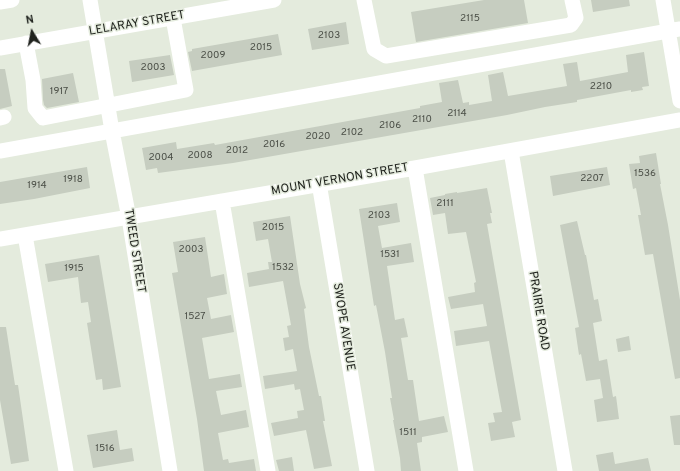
<!DOCTYPE html>
<style>
body{margin:0}
#map{position:relative;width:680px;height:471px;overflow:hidden;background:#e4ebdd;font-family:Overpass,sans-serif}
canvas{display:block}
.north{position:absolute;left:12px;top:12px;width:40px;height:40px;-webkit-text-stroke:3px #e4ebdd;paint-order:stroke;rotate:350deg;font-size:11px;font-weight:700;line-height:16px;text-align:center;color:#20231e}
.north::after{content:'';display:block;margin:auto;width:14px;height:18px;background:#20231e;clip-path:polygon(50% 0,100% 100%,50% 72%,0 100%)}
</style>
<div id="map">
<canvas width="680" height="471"></canvas>
<div class="north">N</div>
</div>
<script>
const ctx = document.querySelector('canvas').getContext('2d');
ctx.lineJoin = 'round';
function paint(path, color) {
  ctx.fillStyle = color;
  ctx.fill(path, 'evenodd');
}
function poly(rows) {
  const path = new Path2D();
  for (const r of rows) {
    path.moveTo(r[0], r[1]);
    for (let i = 2; i < r.length; i += 2) path.lineTo(r[i], r[i + 1]);
  }
  return path;
}
function trace(path, color, width, dash) {
  ctx.strokeStyle = color;
  ctx.lineWidth = width;
  ctx.lineCap = dash ? 'butt' : 'round';
  ctx.setLineDash(dash || []);
  ctx.stroke(path);
}
function label(font, color, halo, rows, align = 'center') {
  ctx.font = font + ' Overpass,sans-serif';
  ctx.lineWidth = 3;
  ctx.setLineDash([]);
  ctx.textBaseline = 'middle';
  ctx.strokeStyle = halo;
  ctx.fillStyle = color;
  for (const [text, x, y, turn = 0] of rows) {
    ctx.save();
    ctx.translate(x, y);
    ctx.rotate((+turn || 0) * Math.PI / 180);
    ctx.textAlign = isNaN(turn) ? turn : align;
    if (halo) ctx.strokeText(text, 0, 0);
    ctx.fillText(text, 0, 0);
    ctx.restore();
  }
}
paint(poly([
 [484,0,524,0,528,23,416,42,411,12],
 [591,0,629,0,630,6,593,12],
 [346,22,349,44,312,50,308,29],
 [278,34,282,55,192,71,188,52,192,51,192,49],
 [644,52,649,86,642,87,643,90,631,92,631,90,577,100,577,102,545,107,507,115,233,163,158,173,157,168,146,170,142,148,176,142,177,149,214,143,215,145,420,108,420,106,442,102,439,83,458,80,463,103,469,102,469,105,492,101,488,75,503,72,508,96,567,86,563,64,577,62,580,81,628,72,626,55],
 [170,55,174,75,132,82,129,61],
 [0,69,5,69,12,106,0,109],
 [73,73,79,102,47,108,44,105,43,100,42,79],
 [656,153,661,184,660,184,668,225,680,300,680,378,675,379,653,254,645,255,638,215,641,215,636,188,633,189,629,164,640,163,639,156],
 [87,167,90,188,34,199,0,204,0,182],
 [607,167,610,185,553,196,550,176],
 [487,188,492,213,490,213,492,223,487,224,521,420,512,422,515,437,491,441,488,423,495,422,493,413,502,412,489,341,456,346,454,331,487,326,483,304,451,309,448,297,475,292,474,283,476,282,466,232,448,234,445,213,433,215,430,198,445,195,445,194,457,192,457,193],
 [397,203,400,222,378,226,382,248,411,243,414,262,387,266,395,320,404,318,408,337,401,338,408,380,413,380,419,421,444,416,448,432,422,437,422,442,417,443,421,471,401,471,400,458,393,420,394,420,390,398,392,398,385,352,376,305,374,306,359,209],
 [290,216,300,284,306,308,304,309,309,347,319,396,321,396,325,421,323,421,332,466,314,469,306,430,274,436,271,423,298,418,297,411,304,410,300,389,295,390,294,384,265,389,263,376,297,371,293,349,285,351,283,338,289,337,287,326,291,325,283,281,249,287,247,273,269,269,268,262,272,262,268,239,256,241,253,222],
 [577,221,585,255,586,255,594,300,598,299,602,321,593,323,599,361,607,359,613,397,616,396,619,419,597,422,594,400,603,398,600,379,586,381,581,354,579,355,575,328,579,327,560,225],
 [205,237,211,277,224,274,227,294,207,298,211,319,231,315,234,332,202,338,209,379,240,374,242,387,216,391,221,415,246,410,249,427,218,433,223,460,228,459,229,463,254,459,256,471,204,471,197,419,172,273,178,272,173,242],
 [99,255,121,387,103,390,102,379,96,380,87,323,91,322,88,302,81,303,78,277,48,282,45,264],
 [0,327,6,327,15,385,18,385,29,461,11,464,0,400],
 [629,336,631,350,618,352,616,339],
 [680,415,680,445,674,445,670,416],
 [117,430,120,450,132,448,134,461,93,468,87,435],
 [613,452,615,464,648,458,651,471,599,471,596,455],
 [292,457,294,471,279,471,276,460]
]), '#c6cdc0');
trace(poly([
 [90,0,112,131,129,218,170,471],
 [364,0,374,49,386,56,571,25,576,18,572,0],
 [663,0,680,101],
 [0,2,12,0],
 [26,43,33,80,35,108,43,118,186,90,173,18],
 [0,48,274,0],
 [0,118,4,117],
 [0,151,680,29],
 [511,151,565,471],
 [415,168,466,471],
 [319,183,367,471],
 [222,201,268,471],
 [25,235,66,471],
 [0,239,415,168,680,120]
]), '#fff', 15);
label('10px', '#4a4e46', null, [
 ["2115",470,19],
 ["2103",329,36],
 ["2015",261,48],
 ["2009",213,56],
 ["2003",153,68],
 ["2210",601,87],
 ["1917",59,92],
 ["2114",457,114],
 ["2110",422,120],
 ["2106",390,126],
 ["2102",352,133],
 ["2020",318,137],
 ["2016",274,145],
 ["2012",237,151],
 ["2008",200,156],
 ["2004",161,158],
 ["1536",645,174],
 ["2207",592,179],
 ["1918",73,180],
 ["1914",37,186],
 ["2111",445,204],
 ["2103",379,216],
 ["2015",273,228],
 ["2003",191,250],
 ["1531",390,255],
 ["1532",283,268],
 ["1915",74,269],
 ["1527",195,317],
 ["1511",408,433],
 ["1516",105,449]
]);
label('12px', '#20231e', '#e4ebdd', [
 ["LELARAY STREET",137,24,-10],
 ["MOUNT VERNON STREET",340,180,-10],
 ["TWEED STREET",134,251,81],
 ["PRAIRIE ROAD",538,311,81],
 ["SWOPE AVENUE",343,327,81]
]);
</script>
